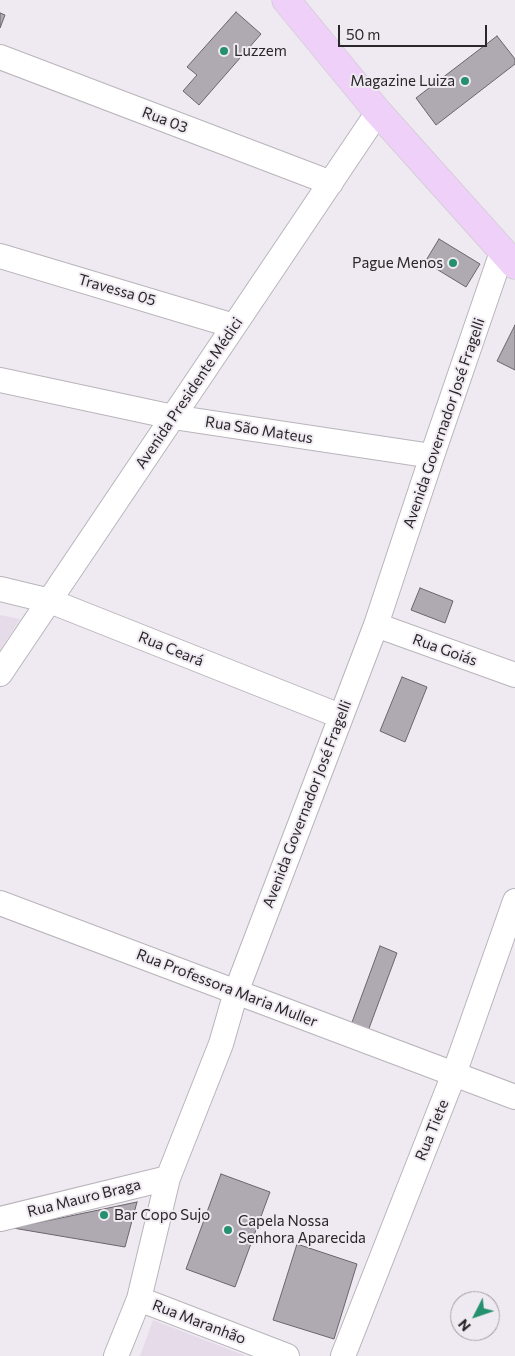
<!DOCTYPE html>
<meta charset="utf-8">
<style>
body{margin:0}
#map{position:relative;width:515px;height:1356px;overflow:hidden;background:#efeaf1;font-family:Commissioner,sans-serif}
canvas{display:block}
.north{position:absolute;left:450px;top:1291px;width:50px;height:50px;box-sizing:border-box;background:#efeaf1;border:1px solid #a09ca1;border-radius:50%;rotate:229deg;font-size:14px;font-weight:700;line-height:20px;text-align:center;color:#292729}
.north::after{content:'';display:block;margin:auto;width:18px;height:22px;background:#25906e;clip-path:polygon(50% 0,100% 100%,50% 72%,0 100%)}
.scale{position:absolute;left:338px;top:25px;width:149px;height:22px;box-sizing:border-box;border:2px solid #292729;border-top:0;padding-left:6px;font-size:15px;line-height:18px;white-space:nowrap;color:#292729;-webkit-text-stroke:4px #efeaf1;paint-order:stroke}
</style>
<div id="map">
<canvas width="515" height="1356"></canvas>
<div class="north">N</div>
<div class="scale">50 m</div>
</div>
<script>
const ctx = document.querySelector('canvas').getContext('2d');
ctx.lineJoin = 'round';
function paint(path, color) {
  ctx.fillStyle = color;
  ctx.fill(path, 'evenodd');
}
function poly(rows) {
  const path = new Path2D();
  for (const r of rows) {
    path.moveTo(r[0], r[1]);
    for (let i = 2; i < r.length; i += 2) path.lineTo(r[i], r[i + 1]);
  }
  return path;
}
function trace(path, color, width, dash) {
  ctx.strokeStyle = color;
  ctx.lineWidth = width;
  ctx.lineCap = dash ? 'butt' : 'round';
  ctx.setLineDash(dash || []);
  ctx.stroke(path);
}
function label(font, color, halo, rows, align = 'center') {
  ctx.font = font + ' Commissioner,sans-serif';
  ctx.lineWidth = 4;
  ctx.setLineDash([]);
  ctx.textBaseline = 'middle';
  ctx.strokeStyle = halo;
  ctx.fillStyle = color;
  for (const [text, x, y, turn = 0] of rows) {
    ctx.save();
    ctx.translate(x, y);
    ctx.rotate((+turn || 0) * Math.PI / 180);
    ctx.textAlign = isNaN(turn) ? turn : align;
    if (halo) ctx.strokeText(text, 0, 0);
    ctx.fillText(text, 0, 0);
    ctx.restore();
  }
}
paint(poly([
 [0,615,20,619,0,650],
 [153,1320,246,1356,140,1356]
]), '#e5dbe9');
const building = poly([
 [236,12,261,34,199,105,183,91,197,75,187,67,236,12],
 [0,13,5,15,0,28,0,13],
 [497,36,515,59,515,64,436,125,416,98,497,36],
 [439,239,480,264,466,287,425,262,439,239],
 [515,325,515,370,497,361,515,325],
 [420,588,453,601,445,623,411,610,420,588],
 [402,677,427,687,405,742,380,731,402,677],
 [380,946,397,953,368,1031,351,1025,380,946],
 [221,1174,270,1192,235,1287,186,1269,221,1174],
 [137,1202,125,1247,13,1228,137,1202],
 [297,1244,357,1264,334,1339,273,1320,297,1244]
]);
paint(building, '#afaab1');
trace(building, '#69656b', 1);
const minor = poly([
 [0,57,331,183],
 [0,256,234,326],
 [0,380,173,417,432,456],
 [0,589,50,601,340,716],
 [376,625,515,675],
 [0,674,378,112],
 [0,903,515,1097],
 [0,1219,168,1178],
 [139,1299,287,1356],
 [116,1356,139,1299,168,1178,221,1044,236,992,376,625,432,456,502,252],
 [343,1356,454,1074,515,901]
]);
const major = poly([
 [286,0,378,112,515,265]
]);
trace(minor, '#b9b4bb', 26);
trace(major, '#c7c7c7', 29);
trace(minor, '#fff', 24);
trace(major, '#eed0f8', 28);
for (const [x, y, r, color] of [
 [224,51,5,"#25906e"],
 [465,81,5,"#25906e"],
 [453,263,5,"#25906e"],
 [104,1215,5,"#25906e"],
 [228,1230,5,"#25906e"]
]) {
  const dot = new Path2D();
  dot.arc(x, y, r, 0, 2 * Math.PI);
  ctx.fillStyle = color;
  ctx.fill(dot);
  trace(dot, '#efeaf1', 2);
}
label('15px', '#292729', '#efeaf1', [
 ["Luzzem",234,51],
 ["Magazine Luiza",455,81,"right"],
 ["Pague Menos",443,263,"right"],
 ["Bar Copo Sujo",114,1215],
 ["Capela Nossa",238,1221],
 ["Senhora Aparecida",238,1238]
], 'left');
label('15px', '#292729', '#efeaf1', [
 ["Rua 03",165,120,21],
 ["Travessa 05",117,290,16],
 ["Avenida Presidente Médici",189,393,-56],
 ["Avenida Governador José Fragelli",444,423,-71],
 ["Rua São Mateus",259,430,9],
 ["Rua Ceará",171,649,22],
 ["Rua Goiás",445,650,20],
 ["Avenida Governador José Fragelli",307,804,-69],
 ["Rua Professora Maria Muller",227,988,21],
 ["Rua Tiete",432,1130,-68],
 ["Rua Mauro Braga",84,1198,-14],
 ["Rua Maranhão",199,1322,21]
]);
</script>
